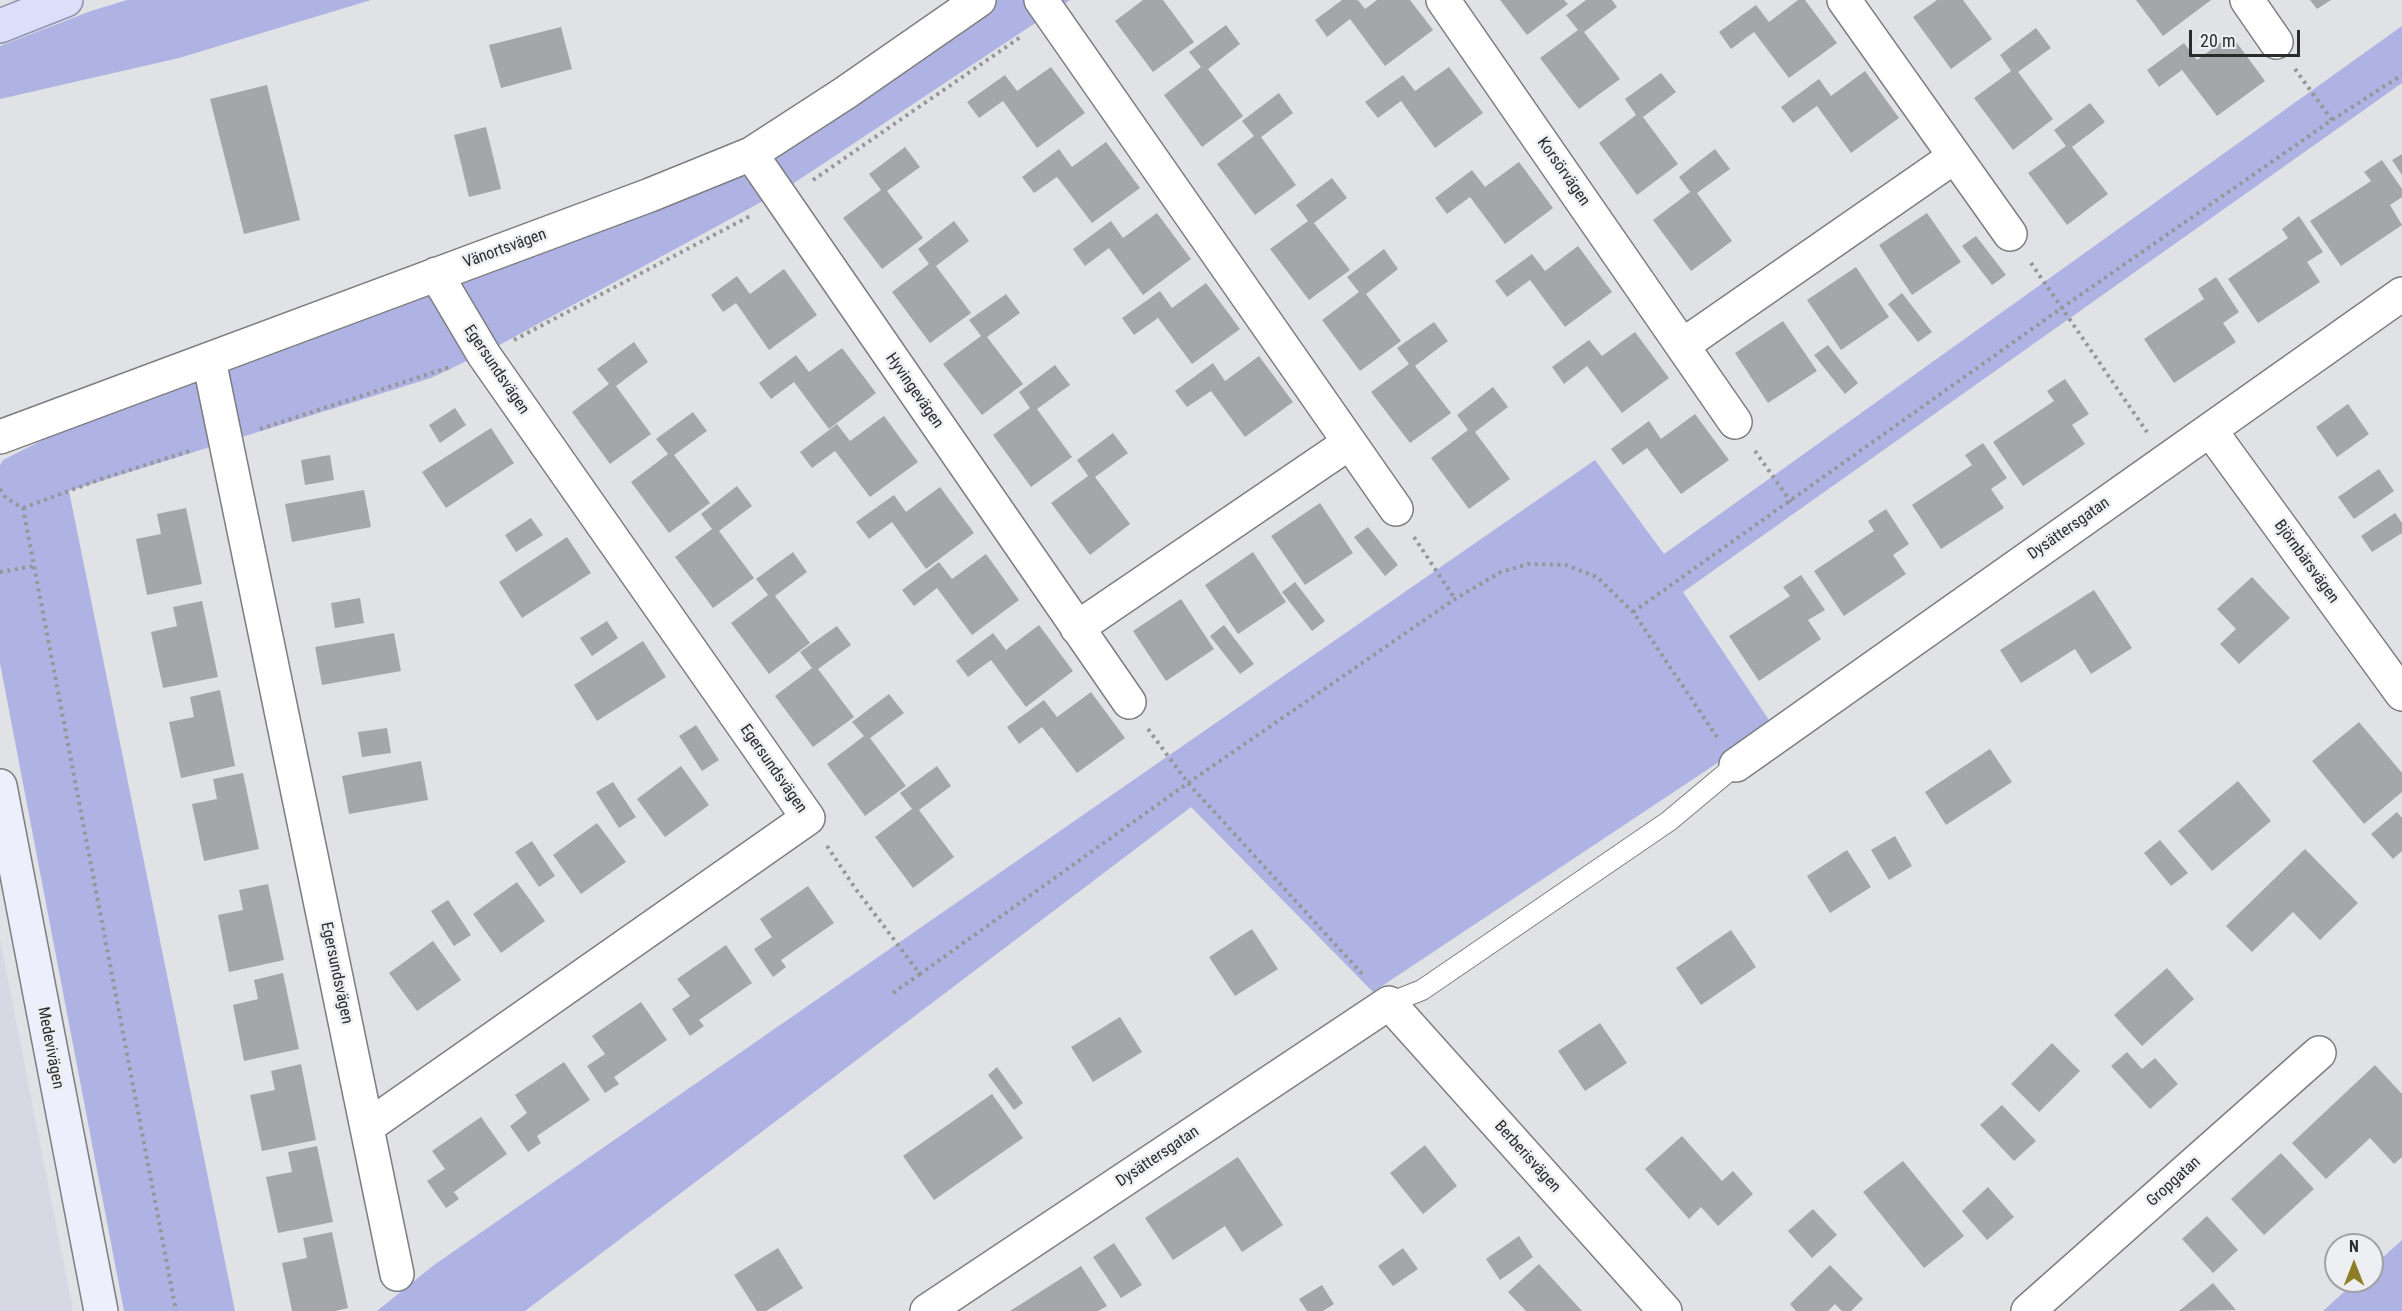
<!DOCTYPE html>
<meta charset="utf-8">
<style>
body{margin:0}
#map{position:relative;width:2402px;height:1311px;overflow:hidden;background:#e1e2e5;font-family:"Roboto Condensed",sans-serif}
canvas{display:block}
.north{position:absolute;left:2324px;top:1233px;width:60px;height:60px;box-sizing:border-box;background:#eeeff2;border:2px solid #a0a1a3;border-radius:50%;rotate:0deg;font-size:16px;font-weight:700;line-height:24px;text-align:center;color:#2b2b2c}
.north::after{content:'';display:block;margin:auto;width:21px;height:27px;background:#8e7f26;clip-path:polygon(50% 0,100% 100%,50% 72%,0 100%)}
.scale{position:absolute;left:2189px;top:30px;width:111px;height:27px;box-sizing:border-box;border:3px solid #2b2b2c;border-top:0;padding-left:8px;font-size:18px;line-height:21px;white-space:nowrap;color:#2b2b2c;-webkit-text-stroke:4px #eeeff2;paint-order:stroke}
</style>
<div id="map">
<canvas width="2402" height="1311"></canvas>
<div class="north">N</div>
<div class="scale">20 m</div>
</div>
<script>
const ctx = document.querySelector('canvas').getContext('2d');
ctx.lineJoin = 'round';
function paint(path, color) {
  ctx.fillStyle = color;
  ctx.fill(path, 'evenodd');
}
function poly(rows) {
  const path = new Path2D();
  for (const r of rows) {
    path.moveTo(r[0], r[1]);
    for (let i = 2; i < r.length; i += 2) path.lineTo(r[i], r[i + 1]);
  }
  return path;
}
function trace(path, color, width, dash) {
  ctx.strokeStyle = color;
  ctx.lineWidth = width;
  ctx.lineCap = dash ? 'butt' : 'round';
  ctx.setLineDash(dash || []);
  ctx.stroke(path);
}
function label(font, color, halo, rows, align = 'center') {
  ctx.font = font + ' "Roboto Condensed",sans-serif';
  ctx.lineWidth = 5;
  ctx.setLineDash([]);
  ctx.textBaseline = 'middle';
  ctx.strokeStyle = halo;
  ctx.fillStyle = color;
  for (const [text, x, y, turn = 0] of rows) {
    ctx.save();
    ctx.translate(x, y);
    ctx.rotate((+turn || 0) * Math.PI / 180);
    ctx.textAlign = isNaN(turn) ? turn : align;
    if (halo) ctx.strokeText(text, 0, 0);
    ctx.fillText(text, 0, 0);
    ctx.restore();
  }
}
paint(poly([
 [0,939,73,1311,0,1311]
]), '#d7d8e3');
paint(poly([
 [127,0,371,0,179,58,0,99,0,46,91,11],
 [956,0,1070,0,785,189,494,348,431,378,69,491,235,1311,124,1311,0,663,0,465,3,460,215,353,749,139],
 [2402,26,2402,83,1683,592,1773,726,1373,992,1191,807,525,1311,377,1311,434,1265,1595,460,1664,554],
 [2402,1240,2402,1311,2323,1311,2356,1281,2372,1281,2372,1267]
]), '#aeb3e3');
paint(poly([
 [1143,0,1163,0,1194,42,1153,72,1115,21],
 [1342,0,1358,0,1365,9,1377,0,1410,0,1433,30,1385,66,1350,19,1327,37,1315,20],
 [1500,0,1564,0,1568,4,1527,35],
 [1586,0,1612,0,1617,7,1584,32,1620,79,1579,109,1540,58,1578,30,1566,15],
 [1798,0,1805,0,1837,43,1789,78,1754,32,1731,49,1719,32,1756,5,1769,22],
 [1937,0,1963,0,1992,39,1951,69,1913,17],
 [2136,0,2211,0,2163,36],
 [2310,0,2331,0,2317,9],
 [1226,25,1240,44,1208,69,1243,116,1202,147,1164,95,1201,67,1189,52],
 [561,27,572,69,501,88,489,45],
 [2036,28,2051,48,2018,72,2053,119,2013,150,1974,98,2011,71,2000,55],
 [2231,35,2265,81,2217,116,2182,70,2159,87,2147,70,2184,43,2197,60],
 [1051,67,1085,113,1037,148,1003,101,979,118,967,102,1005,75,1017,91],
 [1449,67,1483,113,1435,148,1401,101,1378,118,1365,102,1403,75,1415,91],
 [1865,71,1899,118,1851,153,1817,106,1793,123,1781,107,1819,79,1831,96],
 [1661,73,1676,92,1643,117,1678,164,1637,195,1599,143,1636,115,1625,99],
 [267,85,300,220,244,234,210,99],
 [1279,93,1293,113,1261,137,1296,185,1255,215,1217,164,1254,136,1242,121],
 [2090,103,2105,122,2072,147,2108,194,2067,225,2028,173,2066,146,2054,130],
 [486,127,501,189,469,197,454,135],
 [1106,142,1140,188,1092,223,1057,177,1034,193,1022,177,1059,149,1072,167],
 [905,147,920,167,887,191,923,238,882,269,843,218,881,190,869,174],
 [1715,149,1730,169,1697,193,1732,241,1691,271,1653,220,1690,192,1679,177],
 [2402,154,2402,175,2392,160],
 [2382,160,2402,189,2402,197,2390,205,2402,225,2341,266,2310,221,2371,181,2364,172],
 [1519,162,1553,208,1505,244,1470,197,1447,214,1435,198,1472,170,1485,187],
 [1332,178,1347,198,1314,223,1350,270,1309,300,1270,249,1308,221,1296,205],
 [1157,213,1191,259,1143,295,1109,248,1085,266,1073,249,1111,221,1123,238],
 [1927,213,1961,262,1912,295,1879,245],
 [2299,216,2323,252,2307,262,2320,282,2258,323,2228,279,2288,238,2282,229],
 [954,221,969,241,936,266,971,313,930,343,892,292,929,264,918,249],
 [1976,236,2006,275,1992,285,1962,246],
 [1578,246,1612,292,1565,327,1530,280,1507,297,1495,281,1532,254,1545,271],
 [1384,249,1398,269,1366,294,1401,341,1360,371,1322,320,1359,292,1347,277],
 [1856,267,1889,317,1841,350,1807,300],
 [784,269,817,315,769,350,736,303,723,312,711,295,737,276,750,294],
 [2216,277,2239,312,2223,323,2236,342,2174,383,2144,339,2204,299,2198,289],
 [1206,283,1240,329,1192,364,1158,318,1134,335,1122,318,1160,291,1172,308],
 [1902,293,1932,332,1918,342,1888,304],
 [1006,294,1020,313,987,337,1023,384,982,415,943,364,981,336,969,320],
 [1783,321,1817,371,1768,403,1735,353],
 [1434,322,1448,341,1415,366,1451,413,1410,443,1371,392,1409,364,1397,348],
 [1635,332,1669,378,1622,413,1587,366,1564,384,1552,367,1589,340,1602,356],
 [634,342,648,362,616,386,651,434,610,464,572,412,609,384,597,369],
 [1828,345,1858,383,1845,394,1814,355],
 [842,348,876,393,829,429,794,382,771,399,759,383,796,355,809,372],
 [1259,356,1293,402,1245,437,1211,391,1187,407,1175,391,1213,363,1225,381],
 [1055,365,1070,385,1037,409,1072,457,1031,487,993,435,1030,408,1019,392],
 [2065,379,2089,414,2072,425,2085,444,2023,486,1993,442,2054,401,2047,391],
 [1493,387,1508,407,1475,432,1510,479,1469,509,1431,458,1468,430,1457,415],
 [2348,404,2369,434,2337,457,2316,427],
 [455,408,466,425,440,443,429,425],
 [693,412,707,431,674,455,710,503,669,533,631,482,668,454,656,439],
 [1695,414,1729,460,1681,494,1647,448,1623,465,1611,449,1649,421,1661,439],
 [884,416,918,462,870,497,835,451,812,468,800,452,837,424,850,441],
 [491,428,514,463,446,508,422,472],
 [1113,433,1128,453,1095,477,1130,524,1090,555,1051,503,1088,476,1077,460],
 [1983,443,2007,478,1991,489,2004,508,1941,549,1912,505,1972,465,1965,455],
 [330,455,334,480,305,485,301,460],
 [2379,469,2394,491,2354,519,2338,497],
 [737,486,752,506,719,531,754,578,713,608,675,557,712,529,701,514],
 [940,487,974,533,926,569,892,522,869,539,856,522,894,495,906,512],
 [364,490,371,527,292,542,285,504],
 [1320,503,1353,553,1305,585,1271,536],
 [186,508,202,584,147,595,136,539,161,534,157,514],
 [1886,509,1909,544,1893,555,1906,574,1844,616,1814,571,1874,531,1868,521],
 [2395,513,2402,523,2402,533,2372,552,2361,536],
 [531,518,543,535,516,552,505,535],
 [1368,527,1398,565,1385,576,1354,537],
 [567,537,591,573,522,618,499,582],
 [793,552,807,572,775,596,810,643,769,674,731,623,768,595,756,579],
 [1253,552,1286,602,1238,634,1205,585],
 [986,554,1019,600,972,635,937,588,914,606,902,590,939,562,952,579],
 [1801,575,1825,610,1808,620,1821,639,1759,681,1729,636,1790,596,1783,587],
 [2252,577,2290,618,2239,664,2220,644,2236,629,2217,609],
 [1295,582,1325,621,1312,631,1282,592],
 [2094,590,2132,648,2091,674,2075,649,2021,683,2000,650],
 [360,598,364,623,335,628,331,603],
 [1181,599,1214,649,1166,681,1133,631],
 [202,601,218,677,163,688,151,632,177,626,173,607],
 [607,621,618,638,592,656,580,638],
 [1039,625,1073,671,1026,707,991,660,968,677,956,661,993,633,1006,650],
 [1224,625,1254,664,1240,674,1210,636],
 [837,626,851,645,818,669,854,717,813,747,775,696,812,668,800,652],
 [394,633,401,671,322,685,315,647],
 [643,641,666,677,597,721,574,685],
 [220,690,235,766,181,778,169,722,194,717,190,697],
 [1091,692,1125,738,1077,773,1042,727,1019,744,1007,727,1044,700,1057,717],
 [889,694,904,713,870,738,906,786,865,816,827,764,864,736,852,722],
 [2359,722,2402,773,2402,792,2364,824,2312,761],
 [696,725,719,760,702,771,679,736],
 [387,728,391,753,362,757,358,732],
 [1990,749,2012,782,1946,825,1925,792],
 [421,761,428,800,349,814,342,776],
 [681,766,709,805,665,837,637,799],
 [937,766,951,786,919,810,954,857,913,888,875,837,912,809,900,793],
 [243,773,259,849,204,861,192,804,217,799,213,779],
 [2238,781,2271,821,2212,871,2178,831],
 [613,782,636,817,619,828,596,792],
 [2397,812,2402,818,2402,851,2393,859,2371,834],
 [597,823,626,862,581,894,553,855],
 [1895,836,1912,866,1889,880,1871,850],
 [2160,840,2188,873,2171,886,2144,853],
 [532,841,555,876,539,887,515,852],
 [2305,849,2358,903,2320,940,2293,912,2252,952,2226,926],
 [1847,850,1871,887,1830,913,1807,876],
 [517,882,545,921,501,953,473,914],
 [268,884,284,960,229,972,218,915,243,910,239,890],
 [808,886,834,923,781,960,786,967,773,977,754,949,772,937,760,919],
 [448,900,471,935,454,946,431,911],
 [1252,929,1278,969,1235,996,1209,957],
 [1731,930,1756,967,1701,1005,1676,968],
 [433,941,461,980,417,1011,389,973],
 [726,945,752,983,699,1020,704,1026,690,1036,672,1009,690,996,677,979],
 [2167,968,2194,999,2142,1046,2114,1015],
 [283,973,299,1049,244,1061,233,1005,258,999,254,980],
 [641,1002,667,1040,614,1077,619,1084,605,1093,587,1066,605,1054,592,1036],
 [1120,1017,1142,1052,1093,1082,1071,1047],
 [1600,1023,1627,1063,1585,1091,1558,1051],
 [2052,1043,2080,1071,2039,1112,2011,1084],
 [2127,1052,2142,1069,2155,1058,2178,1084,2150,1109,2111,1066],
 [564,1062,590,1100,537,1136,541,1143,528,1152,510,1126,527,1113,515,1095],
 [301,1064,316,1140,262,1151,250,1095,275,1090,271,1071],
 [2375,1065,2402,1094,2402,1157,2394,1164,2370,1138,2326,1179,2292,1143],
 [997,1067,1023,1103,1014,1110,988,1075],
 [992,1094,1023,1138,934,1200,903,1156],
 [2002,1105,2036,1141,2014,1161,1980,1125],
 [481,1117,507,1154,454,1192,459,1199,446,1208,427,1181,445,1169,432,1151],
 [1682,1136,1722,1181,1733,1171,1753,1194,1718,1226,1701,1207,1689,1219,1645,1169],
 [1425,1145,1457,1186,1423,1214,1390,1173],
 [317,1146,333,1222,278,1233,266,1177,292,1172,288,1152],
 [2281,1153,2314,1189,2264,1235,2231,1199],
 [1238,1157,1283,1225,1242,1252,1225,1226,1173,1260,1145,1218],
 [1903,1161,1964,1236,1924,1268,1863,1192],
 [1988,1187,2014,1217,1987,1240,1962,1211],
 [1813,1209,1837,1235,1812,1258,1788,1231],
 [2207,1216,2238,1250,2213,1273,2182,1239],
 [332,1232,348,1308,335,1311,292,1311,282,1263,307,1258,303,1238],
 [1519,1236,1533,1257,1500,1280,1486,1259],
 [1114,1243,1142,1285,1121,1298,1093,1257],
 [778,1248,803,1288,766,1311,757,1311,734,1275],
 [1403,1248,1418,1269,1393,1286,1378,1266],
 [1539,1264,1582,1311,1526,1311,1508,1292],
 [1830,1265,1863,1299,1851,1311,1842,1311,1835,1304,1828,1311,1796,1311,1790,1304],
 [1081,1266,1107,1306,1098,1311,1010,1311],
 [2213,1283,2236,1310,2179,1311],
 [1322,1285,1334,1304,1323,1311,1307,1311,1299,1299]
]), '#a5a6a9');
const lane = poly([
 [1389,1003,1422,990,1669,821,1736,765]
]);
const street = poly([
 [1041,0,1396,509],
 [1443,0,1735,422],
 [1844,0,2010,234],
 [2247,0,2276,42],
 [751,154,1129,702],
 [1683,345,1954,157],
 [209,360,397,1274],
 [2210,430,2402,694],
 [0,437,650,195,751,154,845,93,979,0],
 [1077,628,1349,443],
 [1736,765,2402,294],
 [367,1127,808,818,484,355,436,274],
 [927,1311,1389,1003,1665,1311],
 [2028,1311,2319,1053]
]);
const secondary = poly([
 [0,786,101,1311]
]);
const primary = poly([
 [0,26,66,0]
]);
trace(lane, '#7e7e81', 22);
trace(street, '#7e7e81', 36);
trace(secondary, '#7e7e81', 36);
trace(primary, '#8e92af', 36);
trace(poly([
 [2295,69,2332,120],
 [813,180,1022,36],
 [2031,263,2147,432],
 [514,340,752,215],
 [260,429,450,367],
 [1755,451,1791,502],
 [0,489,6,498,23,508,176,1311],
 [23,508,101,479,193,450],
 [1414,537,1455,599],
 [0,572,34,566],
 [1633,612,2063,307,2332,120,2402,75],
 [1148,729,1188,783,1364,976],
 [827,846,855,888,920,974,1188,783,1455,599,1501,572,1528,564,1566,565,1597,577,1633,612,1717,737],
 [893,993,920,974]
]), '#959698', 4, [3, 4.5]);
trace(lane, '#fff', 20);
trace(street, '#fff', 33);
trace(secondary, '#edeffc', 33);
trace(primary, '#dcdffa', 33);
label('16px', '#2b2b2c', '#eeeff2', [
 ["Korsörvägen",1563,172,55],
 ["Vänortsvägen",505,249,-20],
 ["Egersundsvägen",496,370,56],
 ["Hyvingevägen",914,391,55],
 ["Dysättersgatan",2069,529,-35],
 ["Björnbärsvägen",2306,562,54],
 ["Egersundsvägen",773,769,55],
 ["Egersundsvägen",336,973,78],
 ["Medevivägen",50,1048,79],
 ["Dysättersgatan",1158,1157,-34],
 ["Berberisvägen",1527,1157,48],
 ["Gropgatan",2174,1182,-42]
]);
</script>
